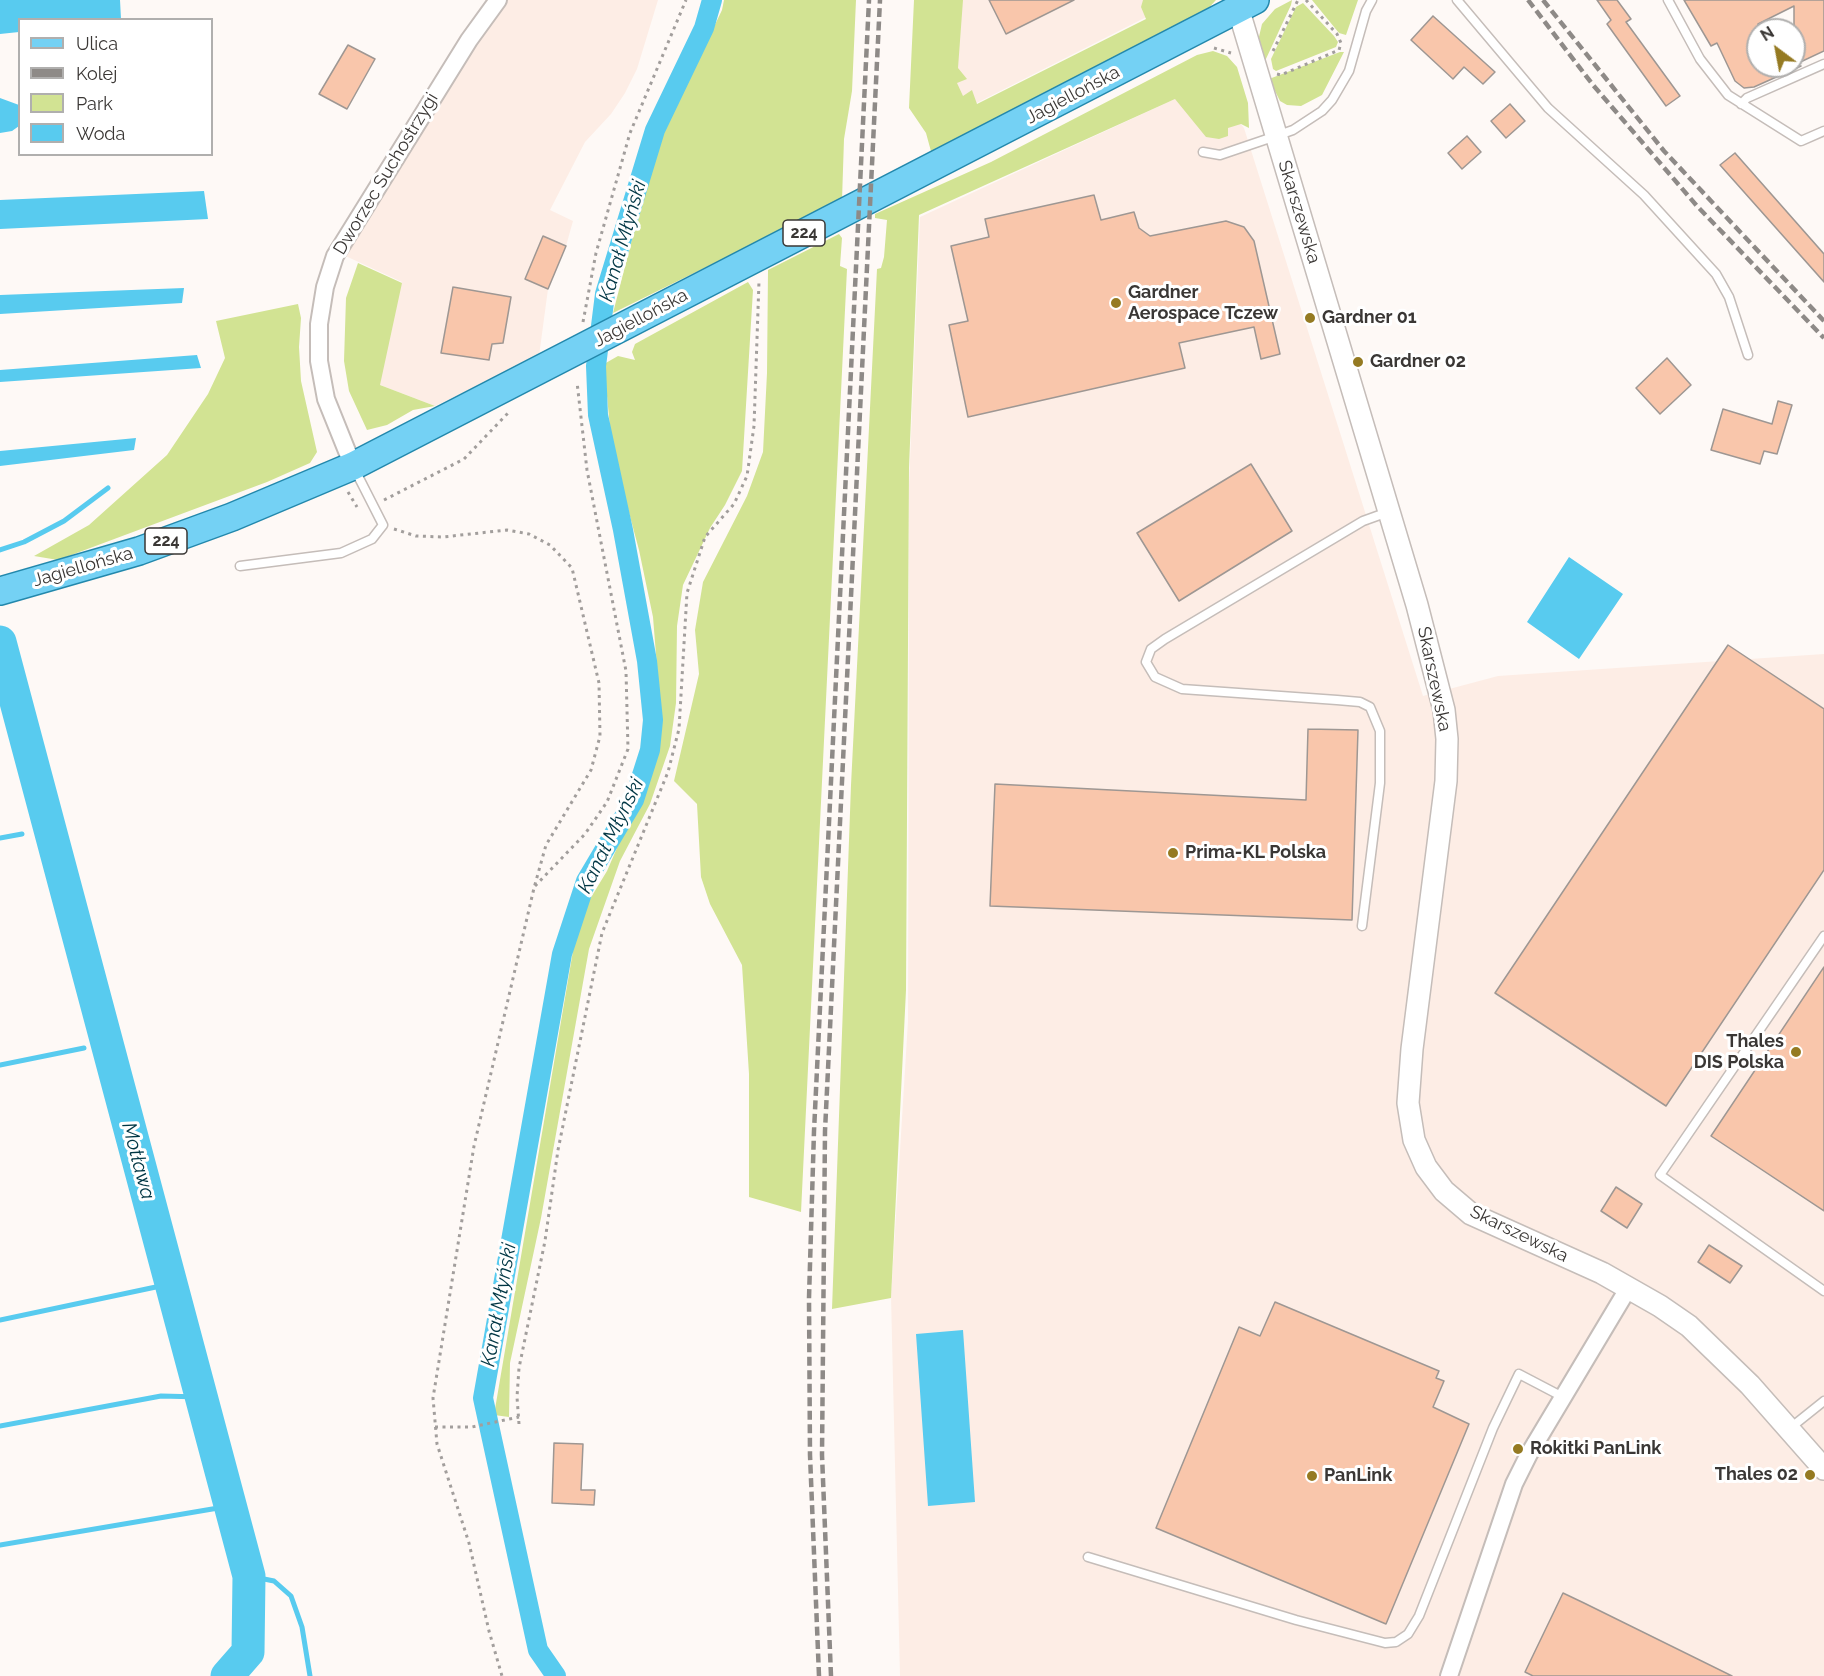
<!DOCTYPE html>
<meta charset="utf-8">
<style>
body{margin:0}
#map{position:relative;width:1824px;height:1676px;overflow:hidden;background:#fef9f6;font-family:Raleway,sans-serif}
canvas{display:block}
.legend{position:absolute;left:18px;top:18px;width:195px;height:138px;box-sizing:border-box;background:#fff;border:2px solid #b0afae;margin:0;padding:8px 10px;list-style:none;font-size:18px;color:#3a3735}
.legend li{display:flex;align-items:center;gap:12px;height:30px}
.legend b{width:30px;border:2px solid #b0afae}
.north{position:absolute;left:1746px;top:18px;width:60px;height:60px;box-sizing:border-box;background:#fff;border:2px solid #b0afae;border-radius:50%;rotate:328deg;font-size:16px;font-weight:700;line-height:24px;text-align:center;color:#3a3735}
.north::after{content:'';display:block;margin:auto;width:21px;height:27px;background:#957a22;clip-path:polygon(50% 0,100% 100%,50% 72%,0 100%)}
</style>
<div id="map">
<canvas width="1824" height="1676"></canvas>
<ul class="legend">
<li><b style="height:8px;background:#74d1f4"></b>Ulica</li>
<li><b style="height:8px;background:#8e8a87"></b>Kolej</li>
<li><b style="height:16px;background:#d2e393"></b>Park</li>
<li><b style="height:16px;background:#58cbef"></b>Woda</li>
</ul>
<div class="north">N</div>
</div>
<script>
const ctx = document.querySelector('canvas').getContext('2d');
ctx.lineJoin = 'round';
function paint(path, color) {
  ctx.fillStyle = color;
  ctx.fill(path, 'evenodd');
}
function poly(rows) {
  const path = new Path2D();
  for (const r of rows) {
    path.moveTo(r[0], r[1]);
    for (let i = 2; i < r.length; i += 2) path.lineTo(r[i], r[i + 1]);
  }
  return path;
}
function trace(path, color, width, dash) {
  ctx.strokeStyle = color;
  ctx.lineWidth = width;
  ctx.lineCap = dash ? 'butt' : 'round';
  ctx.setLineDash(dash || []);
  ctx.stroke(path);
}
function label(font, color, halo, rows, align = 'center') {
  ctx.font = font + ' Raleway,sans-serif';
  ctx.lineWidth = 6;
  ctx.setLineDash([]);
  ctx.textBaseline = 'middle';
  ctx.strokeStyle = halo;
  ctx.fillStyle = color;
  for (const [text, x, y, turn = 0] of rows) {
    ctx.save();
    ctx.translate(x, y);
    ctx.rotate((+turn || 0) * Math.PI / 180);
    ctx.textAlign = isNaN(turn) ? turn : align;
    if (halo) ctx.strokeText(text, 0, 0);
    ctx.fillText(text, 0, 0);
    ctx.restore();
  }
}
paint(poly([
 [498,0,658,0,637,69,625,93,611,114,585,142,550,210,573,221,566,246,548,289,539,356,435,406,380,385,372,330,402,282,339,253],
 [957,0,1180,0,951,116],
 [1207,84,1244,128,1423,696,1498,676,1824,654,1824,1676,900,1676,891,1296,908,1021,909,485,920,217]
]), '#fdede5');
paint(poly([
 [724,0,856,0,852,91,844,139,842,200,613,313,655,150,722,10],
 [914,0,963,0,958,68,967,79,957,83,963,96,972,90,977,104,1146,19,1141,7,1143,0,1216,0,1204,13,932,155,926,133,909,108],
 [1292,0,1291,5,1265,61,1258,41,1262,24,1275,9],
 [1312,0,1358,0,1346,35,1339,33],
 [1303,3,1334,36,1338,42,1336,47,1276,71,1273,69,1271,59,1296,7],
 [1213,51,1227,56,1237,67,1248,103,1249,128,1241,124,1228,128,1228,136,1219,139,1206,137,1175,99,919,215,909,468,906,990,891,1298,832,1309,851,785,877,269,881,268,884,257,887,220,875,218,875,214,991,162,1197,55],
 [1340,52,1344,52,1322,95,1301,106,1287,105,1280,101,1269,79],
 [839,234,842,238,840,266,847,269,801,1212,749,1197,749,1074,742,965,710,904,701,877,697,804,674,781,699,674,695,630,703,582,747,496,763,452,767,373,768,270],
 [358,263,402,283,380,385,435,406,413,410,387,425,367,430,349,391,344,361,346,298],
 [748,282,753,290,742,471,725,505,710,528,683,585,677,626,676,703,670,746,650,804,620,861,589,949,541,1218,510,1363,509,1417,494,1415,574,945,587,904,607,871,653,765,658,738,660,704,653,617,639,550,612,449,604,364,618,356,635,360,632,352,635,344],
 [298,304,301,318,299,347,301,381,317,452,310,463,267,482,58,560,34,556,89,525,167,455,208,394,225,358,216,321]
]), '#d2e393');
paint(poly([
 [0,0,120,0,121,19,20,20,19,32,0,34],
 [0,98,19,105,19,126,12,131,0,133],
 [204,191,208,219,0,229,0,200],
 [184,288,182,303,0,314,0,295],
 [197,355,201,368,0,382,0,370],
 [136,438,134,450,0,466,0,451],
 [1569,557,1623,594,1579,659,1527,622],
 [963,1330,975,1502,928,1506,916,1334]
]), '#58cbef');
trace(poly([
 [0,550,24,542,64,521,108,488],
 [0,838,22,834],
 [0,1065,84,1048],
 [0,1320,170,1284],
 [0,1426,161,1396,201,1397],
 [0,1545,230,1506],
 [249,1576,274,1581,291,1596,302,1627,310,1676]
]), '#58cbef', 5);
trace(poly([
 [556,1676,538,1650,483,1398,562,954,586,881,634,800,650,750,653,720,647,661,623,530,598,415,596,366,605,294,655,130,704,28,712,0]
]), '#58cbef', 20);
trace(poly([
 [0,642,249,1576,248,1652,227,1676]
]), '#58cbef', 33);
const building = poly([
 [989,0,1074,0,1006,34,989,0],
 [1597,0,1617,0,1631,19,1626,22,1680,96,1666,106,1607,24,1611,20,1597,0],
 [1684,0,1824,0,1824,51,1794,65,1794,6,1758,24,1758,66,1801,66,1754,87,1744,88,1735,81,1717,43,1711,46,1684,0],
 [1433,16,1495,72,1483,84,1464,67,1453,79,1411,40,1433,16],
 [348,45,375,59,347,109,319,94,348,45],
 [1510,104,1525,121,1506,138,1491,121,1510,104],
 [1467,136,1481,152,1462,169,1448,153,1467,136],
 [1735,153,1824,254,1824,282,1720,165,1735,153],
 [1094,195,1101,220,1134,212,1139,228,1150,236,1226,221,1244,227,1254,241,1280,354,1261,359,1254,327,1179,343,1185,368,968,417,949,325,968,321,951,246,989,237,985,219,1094,195],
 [543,236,566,246,548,289,525,279,543,236],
 [453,287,511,297,503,343,492,344,489,360,441,353,453,287],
 [1667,358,1691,385,1660,414,1636,388,1667,358],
 [1778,401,1792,405,1777,454,1764,451,1760,464,1711,450,1723,409,1772,424,1778,401],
 [1251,464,1292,531,1179,601,1137,533,1251,464],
 [1728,645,1824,709,1824,870,1666,1106,1495,993,1728,645],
 [1308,729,1358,730,1352,920,990,906,995,784,1306,800,1308,729],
 [1824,967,1824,1211,1711,1136,1824,967],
 [1616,1187,1642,1204,1627,1228,1601,1211,1616,1187],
 [1709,1245,1742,1266,1730,1283,1698,1262,1709,1245],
 [1275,1302,1439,1371,1436,1378,1444,1381,1433,1407,1469,1424,1386,1624,1156,1528,1239,1327,1260,1336,1275,1302],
 [554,1443,583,1444,581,1490,595,1490,594,1505,552,1503,554,1443],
 [1563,1593,1584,1603,1732,1676,1533,1676,1525,1672,1563,1593]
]);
paint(building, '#f9c6ab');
trace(building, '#9e9793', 1.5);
const service = poly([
 [1457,0,1548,108,1644,195,1716,274,1729,297,1748,355],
 [1668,0,1700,59,1728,95,1801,141,1824,131],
 [1741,104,1747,98,1824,64],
 [1203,152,1220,155,1276,136,1293,130,1322,111,1332,100,1349,71,1366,11,1372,0],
 [240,566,341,553,372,539,383,525,354,468],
 [1362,926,1380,783,1380,731,1370,707,1360,702,1337,700,1182,689,1155,677,1146,662,1151,649,1165,639,1363,521,1388,512],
 [1824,936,1660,1175,1824,1291],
 [1789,1429,1824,1401],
 [1088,1557,1296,1620,1385,1643,1396,1642,1408,1634,1419,1616,1493,1428,1519,1374,1563,1397]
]);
const minor = poly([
 [353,466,326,399,319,361,319,324,325,287,335,256,469,40,498,0],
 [1449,1676,1514,1484,1529,1454,1629,1287]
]);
const tertiary = poly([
 [1238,8,1417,605,1444,710,1447,739,1446,781,1412,1049,1408,1103,1414,1140,1426,1167,1444,1191,1471,1214,1602,1273,1660,1306,1689,1326,1750,1385,1824,1469]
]);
const primary = poly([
 [0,591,139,551,232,517,353,466,1255,0]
]);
trace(service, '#c5bdb9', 11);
trace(minor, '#c5bdb9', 20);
trace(tertiary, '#c5bdb9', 24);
trace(primary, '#2388ac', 30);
trace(poly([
 [1214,48,1231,53],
 [1273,51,1298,0],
 [1277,74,1281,75,1339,50,1341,43,1337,34,1306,0],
 [583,322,596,253,630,133,686,0],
 [348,492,357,507],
 [384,500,464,459,509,412],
 [394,529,416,536,443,537,507,530,529,534,550,545,572,568,599,683,600,736,591,770,546,845,534,888,474,1146,433,1398,437,1444,469,1543,489,1631,502,1676],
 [535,886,585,834,607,802,628,749,626,671,587,470,577,382],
 [519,1424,517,1397,519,1368,545,1241,558,1150,602,933,668,772,679,729,687,593,705,537,734,504,747,476,754,426,759,281],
 [435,1427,472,1427,519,1417]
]), '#a29e9c', 3, [3, 4.5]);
trace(service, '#fff', 8);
trace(minor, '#fff', 16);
trace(tertiary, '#fff', 21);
trace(primary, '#74d1f4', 27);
trace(poly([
 [1528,0,1593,85,1697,206,1824,338],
 [1543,0,1664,151,1824,321],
 [819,1676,810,1455,809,1298,814,1131,869,0],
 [831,1676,822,1455,825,1131,880,0]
]), '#8e8a87', 4.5, [9, 4.5]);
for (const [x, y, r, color] of [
 [1116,303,6,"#957a22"],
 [1310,318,6,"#957a22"],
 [1358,362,6,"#957a22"],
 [1173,853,6,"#957a22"],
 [1796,1052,6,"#957a22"],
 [1518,1449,6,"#957a22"],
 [1810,1475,6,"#957a22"],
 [1312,1476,6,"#957a22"]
]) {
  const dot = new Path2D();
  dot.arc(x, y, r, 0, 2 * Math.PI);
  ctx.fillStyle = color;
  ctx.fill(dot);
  trace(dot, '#fff', 2);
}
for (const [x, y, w] of [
 [804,233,42],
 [166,541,42]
]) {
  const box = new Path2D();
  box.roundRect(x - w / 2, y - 13, w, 26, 4.5);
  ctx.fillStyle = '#fff';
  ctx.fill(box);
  trace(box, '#3a3735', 1.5);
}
label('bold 16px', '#3a3735', null, [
 ["224",804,233],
 ["224",166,541]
]);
label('18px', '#3a3735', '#fff', [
 ["Jagiellońska",1073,95,-28],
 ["Dworzec Suchostrzygi",386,174,-59],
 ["Skarszewska",1299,212,73],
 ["Jagiellońska",641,318,-28],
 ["Jagiellońska",83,567,-16],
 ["Skarszewska",1434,679,78],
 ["Skarszewska",1519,1234,26]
]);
label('bold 18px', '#3a3735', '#fff', [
 ["Gardner",1128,293],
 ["Aerospace Tczew",1128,314],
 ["Gardner 01",1322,318],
 ["Gardner 02",1370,362],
 ["Prima-KL Polska",1185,853],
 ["Thales",1784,1042,"right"],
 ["DIS Polska",1784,1063,"right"],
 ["Rokitki PanLink",1530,1449],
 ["Thales 02",1798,1475,"right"],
 ["PanLink",1324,1476]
], 'left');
label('italic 20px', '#003644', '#fff', [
 ["Kanał Młyński",623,241,-74],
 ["Kanał Młyński",611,836,-64],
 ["Motława",138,1161,75],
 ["Kanał Młyński",499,1305,-80]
]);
</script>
